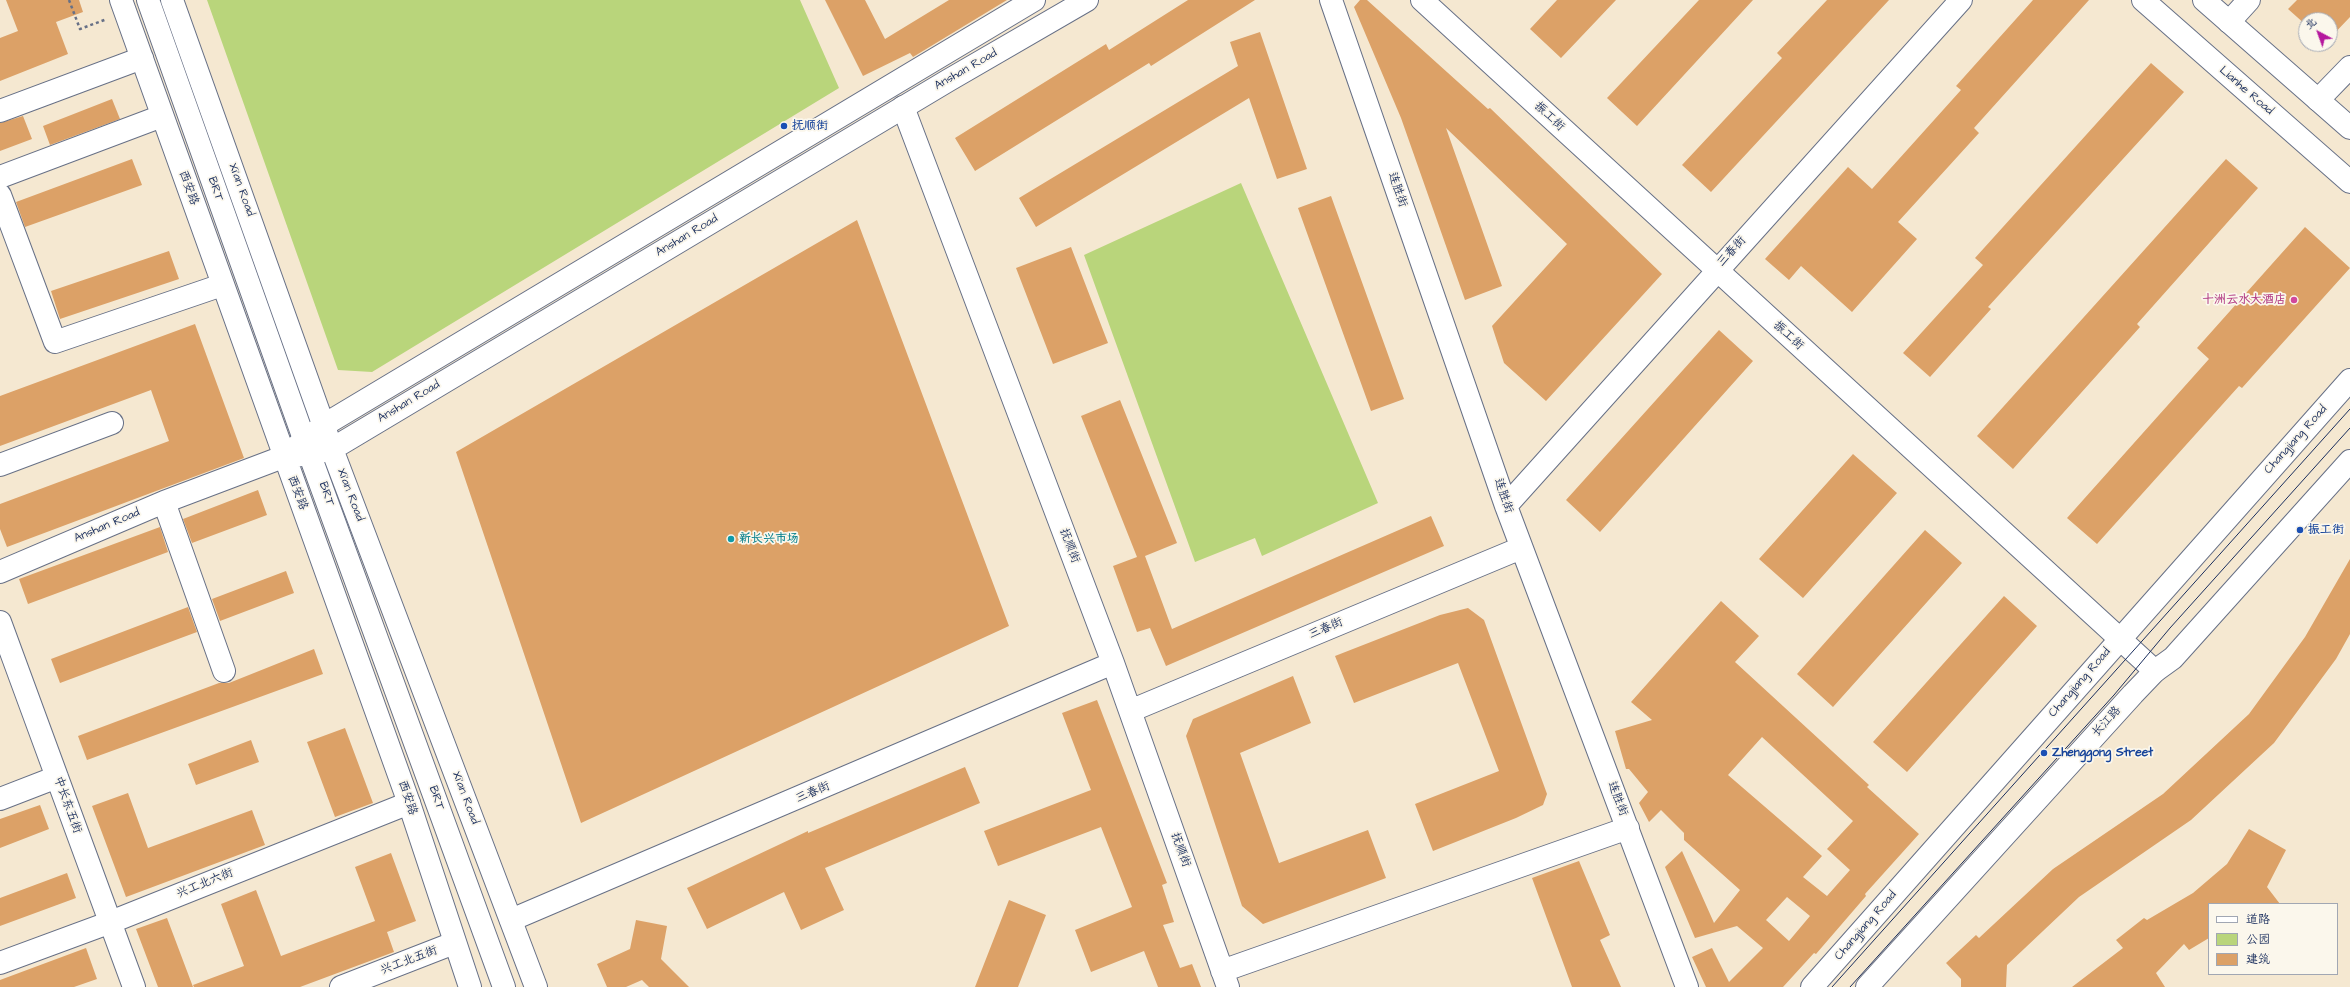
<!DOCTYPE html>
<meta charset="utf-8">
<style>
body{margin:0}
#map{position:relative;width:2350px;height:987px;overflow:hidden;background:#f5e8d1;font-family:"Architects Daughter","LXGW WenKai TC",sans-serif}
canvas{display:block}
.legend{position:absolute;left:2208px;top:903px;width:130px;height:72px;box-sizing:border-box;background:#fbf7ec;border:1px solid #a1a7b3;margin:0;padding:5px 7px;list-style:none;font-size:12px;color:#1b2f5e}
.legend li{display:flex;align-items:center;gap:8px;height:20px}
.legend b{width:20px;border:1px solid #a1a7b3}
.north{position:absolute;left:2298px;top:12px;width:40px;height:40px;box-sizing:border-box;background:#fbf7ec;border:1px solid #a1a7b3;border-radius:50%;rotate:319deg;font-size:11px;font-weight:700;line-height:16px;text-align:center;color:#1b2f5e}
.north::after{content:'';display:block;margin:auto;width:14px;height:18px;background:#b5179e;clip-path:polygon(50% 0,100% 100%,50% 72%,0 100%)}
</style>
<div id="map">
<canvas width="2350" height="987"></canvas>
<ul class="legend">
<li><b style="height:5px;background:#fff"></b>道路</li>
<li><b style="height:11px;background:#b9d57b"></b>公园</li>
<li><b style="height:11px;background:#dca167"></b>建筑</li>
</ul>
<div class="north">北</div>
</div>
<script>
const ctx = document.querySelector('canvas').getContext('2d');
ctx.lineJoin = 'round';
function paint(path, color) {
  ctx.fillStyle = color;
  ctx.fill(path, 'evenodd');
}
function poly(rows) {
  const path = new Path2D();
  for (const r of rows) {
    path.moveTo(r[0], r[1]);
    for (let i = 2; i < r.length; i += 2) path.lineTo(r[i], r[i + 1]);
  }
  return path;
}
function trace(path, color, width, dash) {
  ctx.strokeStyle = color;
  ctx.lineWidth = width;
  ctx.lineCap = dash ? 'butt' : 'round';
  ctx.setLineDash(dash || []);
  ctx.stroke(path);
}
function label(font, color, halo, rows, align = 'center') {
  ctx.font = font + ' "Architects Daughter","LXGW WenKai TC",sans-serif';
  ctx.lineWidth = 3.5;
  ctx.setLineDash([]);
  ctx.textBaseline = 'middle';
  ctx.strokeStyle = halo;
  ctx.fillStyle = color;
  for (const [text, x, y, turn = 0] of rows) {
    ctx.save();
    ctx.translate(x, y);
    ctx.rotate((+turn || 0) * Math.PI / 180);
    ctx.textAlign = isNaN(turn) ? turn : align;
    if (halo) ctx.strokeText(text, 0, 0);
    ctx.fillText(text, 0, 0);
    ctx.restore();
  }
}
paint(poly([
 [207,0,800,0,839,88,372,372,338,370],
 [1241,183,1378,503,1262,556,1255,538,1195,562,1084,255]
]), '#b9d57b');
paint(poly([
 [6,0,79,0,83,12,56,22,68,54,0,81,0,38,18,31],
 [825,0,865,0,885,39,949,0,1007,0,913,57,910,53,863,76],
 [1188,0,1255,0,1151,66,1149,63,975,171,955,138,1106,44,1109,50],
 [1360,0,1367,0,1488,109,1490,108,1662,274,1546,401,1504,363,1492,326,1567,244,1446,128,1502,286,1465,300,1401,118,1354,7],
 [1557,0,1616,0,1561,58,1530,29],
 [1699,0,1753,0,1637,126,1607,98],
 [1827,0,1889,0,1711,192,1682,165,1782,58,1777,53],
 [2033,0,2089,0,1974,128,1979,133,1898,222,1917,239,1852,312,1801,266,1789,280,1765,259,1848,167,1872,189,1961,90,1956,86],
 [2297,0,2350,0,2350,17,2330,38,2330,20,2306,20,2306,25,2288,9],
 [1260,32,1307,169,1277,179,1249,98,1036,227,1019,198,1238,66,1230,42],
 [2151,63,2184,92,1988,307,1991,309,1930,377,1903,353,1983,265,1975,258],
 [112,99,120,119,50,145,43,126],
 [23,116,32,139,0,151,0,123],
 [132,159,142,185,25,227,16,202],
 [2226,159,2258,188,2137,324,2140,327,2013,469,1977,436],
 [1331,196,1404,399,1371,411,1298,208],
 [857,220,1009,626,581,823,456,452],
 [2305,227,2350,268,2242,388,2239,386,2097,544,2067,518,2209,359,2197,348],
 [1071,247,1108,343,1053,364,1016,268],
 [169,251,179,279,60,319,51,291],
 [195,324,244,458,7,547,0,529,0,504,169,441,151,390,0,446,0,396],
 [1719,330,1753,361,1600,532,1566,500],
 [1120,400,1177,543,1145,556,1172,629,1431,516,1444,546,1166,666,1150,628,1137,632,1113,566,1137,557,1081,416],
 [1853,454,1897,493,1803,598,1759,559],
 [258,490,267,515,192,543,183,519],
 [160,527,168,552,28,604,19,579],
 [1925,530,1962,563,1833,707,1797,674],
 [2350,559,2350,634,2336,659,2274,743,2191,820,2079,897,2007,965,2006,987,1961,987,1961,979,1946,963,1976,935,1979,938,2053,869,2163,794,2249,714,2305,637],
 [286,571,294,593,220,621,212,599],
 [2004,596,2037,626,1907,772,1873,742],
 [1721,601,1759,636,1735,662,1869,785,1867,787,1919,834,1865,894,1866,896,1816,954,1814,953,1783,987,1706,987,1692,957,1712,948,1729,982,1763,948,1737,926,1695,938,1665,867,1682,851,1714,923,1740,890,1684,840,1684,833,1661,810,1649,822,1639,803,1648,792,1629,769,1626,769,1615,731,1652,720,1631,702],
 [1762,737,1853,821,1827,849,1850,870,1827,896,1803,877,1822,856,1728,775],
 [1787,897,1810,916,1789,941,1766,920],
 [188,607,197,632,60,683,51,659],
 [1468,608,1484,620,1547,794,1543,805,1516,818,1433,851,1415,804,1499,771,1458,663,1354,703,1335,656,1440,615],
 [314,649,323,674,87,760,78,736,219,683,229,683],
 [1293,676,1311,723,1240,753,1279,863,1368,830,1386,878,1263,924,1242,906,1186,736,1193,719],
 [1097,700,1167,883,1162,885,1174,922,1163,925,1180,968,1192,964,1201,987,1158,987,1144,951,1091,972,1075,930,1132,907,1101,827,998,866,984,831,1091,790,1062,713],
 [345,728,373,803,335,817,307,742],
 [251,740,259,762,196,785,188,764],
 [965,767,980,803,825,868,844,910,801,930,784,892,707,929,687,888,808,831,808,833],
 [128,793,148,848,252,810,265,845,126,897,92,806],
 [40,805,49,829,0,848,0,819],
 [2249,829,2286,850,2267,887,2280,904,2209,904,2209,938,2189,950,2184,944,2156,973,2165,987,2072,987,2123,948,2116,940,2144,918,2147,920,2193,893,2227,864],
 [391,853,416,921,387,932,394,952,300,987,194,987,193,985,244,966,221,904,256,890,281,956,375,921,355,867],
 [1579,861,1610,935,1600,940,1621,987,1572,987,1532,878],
 [67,873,76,898,0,926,0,898],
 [1009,900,1046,915,1018,987,975,987],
 [167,918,193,987,158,987,136,929],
 [636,920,667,926,661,959,689,987,649,987,642,980,626,987,607,987,597,964,630,949],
 [86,948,97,979,74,987,0,987,0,980]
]), '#dca167');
const minor = poly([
 [148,0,304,439,504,987],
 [1331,0,1506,506,1687,987],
 [1422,0,2155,671],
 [2229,22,2249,0],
 [2318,100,2350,67],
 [903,107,1113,663,1228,987],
 [0,111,142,58],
 [0,177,162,116],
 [0,195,55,342,222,285],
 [0,465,112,423],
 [164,502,224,671],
 [1506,506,1961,0],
 [0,572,164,502,283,457],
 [0,622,134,987],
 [1130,711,1521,548],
 [0,799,57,777],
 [511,920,1113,663],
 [0,963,111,922,409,803],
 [1222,971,1628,828],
 [341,987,454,943]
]);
const major = poly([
 [121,0,409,803,470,987],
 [172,0,332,449,536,987],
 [2143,0,2350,182],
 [2204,0,2350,128],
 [283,457,311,454,332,449,949,80,1087,0],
 [283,457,324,425,1034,0],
 [1812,987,2350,380],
 [1867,987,2133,694,2155,671,2173,658,2350,461]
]);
trace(minor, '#677086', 24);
trace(major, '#677086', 24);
trace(poly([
 [69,0,80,29,107,19]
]), '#677086', 2.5, [3, 3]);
trace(minor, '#fff', 22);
trace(major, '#fff', 22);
trace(poly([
 [1832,987,2350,409],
 [1850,987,2114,695,2170,628,2350,428]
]), '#1b2f5e', 1);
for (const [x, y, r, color] of [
 [784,126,4,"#1a4fb4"],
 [2294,300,4,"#d1479c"],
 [2300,530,4,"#1a4fb4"],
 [731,539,4,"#0f9aa8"],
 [2044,753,4,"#1a4fb4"]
]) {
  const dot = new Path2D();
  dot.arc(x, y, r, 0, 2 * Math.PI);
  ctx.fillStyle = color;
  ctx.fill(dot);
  trace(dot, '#fbf7ec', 1.5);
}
label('12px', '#1b2f5e', '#fbf7ec', [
 ["Anshan Road",966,70,-30],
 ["Lianhe Road",2246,91,41],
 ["振工街",1549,117,43],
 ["西安路",188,188,70],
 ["BRT",215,189,70],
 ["Xi'an Road",241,190,70],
 ["连胜街",1397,190,71],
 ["Anshan Road",687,236,-31],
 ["三春街",1732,252,-48],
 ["振工街",1788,336,42],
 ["Anshan Road",409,402,-31],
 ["Changjiang Road",2296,440,-48],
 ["西安路",297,493,69],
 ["BRT",326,494,70],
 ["Xi'an Road",350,495,69],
 ["连胜街",1503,496,71],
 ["Anshan Road",107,526,-23],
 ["抚顺街",1069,546,69],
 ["三春街",1326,629,-23],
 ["Changjiang Road",2080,683,-49],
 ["长江路",2107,722,-48],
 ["三春街",813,793,-23],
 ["西安路",407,798,71],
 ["BRT",436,798,70],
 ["Xi'an Road",465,798,69],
 ["连胜街",1617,799,69],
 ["中长东五街",67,805,70],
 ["抚顺街",1180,850,70],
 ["兴工北六街",205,884,-22],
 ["Changjiang Road",1866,926,-49],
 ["兴工北五街",409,961,-21]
]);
label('bold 12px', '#164399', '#fbf7ec', [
 ["抚顺街",792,126],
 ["振工街",2308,530],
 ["Zhenggong Street",2052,753]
], 'left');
label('bold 12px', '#b23c85', '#fbf7ec', [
 ["十洲云水大酒店",2286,300]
], 'right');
label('bold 12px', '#0d838f', '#fbf7ec', [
 ["新长兴市场",739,539]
], 'left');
</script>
